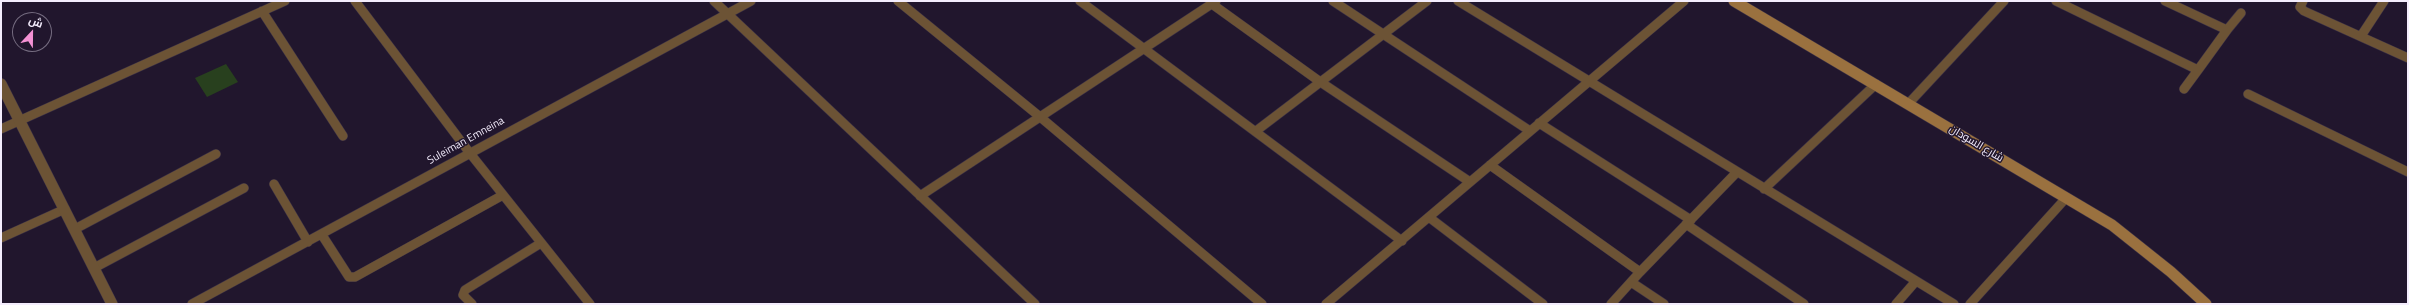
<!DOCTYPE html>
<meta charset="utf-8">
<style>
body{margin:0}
#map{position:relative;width:2409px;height:305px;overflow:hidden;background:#21162d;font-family:"Titillium Web",Cairo,sans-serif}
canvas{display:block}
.frame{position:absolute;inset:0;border:2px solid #f4edfd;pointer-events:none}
.north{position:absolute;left:12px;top:12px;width:40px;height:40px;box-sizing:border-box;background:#21162d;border:1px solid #756c80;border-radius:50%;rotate:22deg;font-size:11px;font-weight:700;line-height:16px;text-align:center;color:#f4edfd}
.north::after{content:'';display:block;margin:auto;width:14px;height:18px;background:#f491d4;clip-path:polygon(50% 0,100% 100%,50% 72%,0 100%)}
</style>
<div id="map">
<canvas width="2409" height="305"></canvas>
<div class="frame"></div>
<div class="north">ش</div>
</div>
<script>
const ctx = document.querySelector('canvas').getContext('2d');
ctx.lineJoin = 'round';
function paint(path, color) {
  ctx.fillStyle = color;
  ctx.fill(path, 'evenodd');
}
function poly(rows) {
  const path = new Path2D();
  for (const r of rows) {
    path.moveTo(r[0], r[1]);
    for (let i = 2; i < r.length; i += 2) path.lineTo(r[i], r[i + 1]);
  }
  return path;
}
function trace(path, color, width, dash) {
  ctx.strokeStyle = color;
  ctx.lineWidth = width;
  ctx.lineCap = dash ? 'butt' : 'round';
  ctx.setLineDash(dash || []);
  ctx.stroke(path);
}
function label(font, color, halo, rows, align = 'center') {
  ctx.font = font + ' "Titillium Web",Cairo,sans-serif';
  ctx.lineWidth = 3;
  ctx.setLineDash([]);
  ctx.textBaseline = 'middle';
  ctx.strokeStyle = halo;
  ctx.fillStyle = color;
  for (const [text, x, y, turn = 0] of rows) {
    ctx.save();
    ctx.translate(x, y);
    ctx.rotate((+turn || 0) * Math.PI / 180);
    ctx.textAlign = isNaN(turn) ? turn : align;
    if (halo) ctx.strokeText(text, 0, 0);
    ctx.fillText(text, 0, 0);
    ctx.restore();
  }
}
paint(poly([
 [226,64,238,82,207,97,195,78]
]), '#28401e');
const minor = poly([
 [355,1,469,152,590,304],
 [714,1,1035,304],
 [898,1,1039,116,1262,304],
 [1080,1,1402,241],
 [1333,1,1530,131],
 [1458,1,1954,304],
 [2056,1,2198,70,2227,30,2165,1],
 [2303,1,2300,7,2304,11,2408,58],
 [1212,4,1319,81,1470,182],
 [262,11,343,136],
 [2227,30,2241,13],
 [2361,36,2384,1],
 [2184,89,2198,70],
 [2248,94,2408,172],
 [1909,103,2004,1],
 [1539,123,1691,220],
 [1,129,285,1],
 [1256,131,1427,1],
 [1490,165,1640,272,1737,172],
 [274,184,308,242],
 [1764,189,1876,84],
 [920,196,1216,1],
 [1430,218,1543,304],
 [1686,224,1804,304],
 [75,229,216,154],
 [322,235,349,277,355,277,503,195],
 [1,238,65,209],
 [94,268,244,188],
 [1631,282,1664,304],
 [192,304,751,1],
 [472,304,463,295,465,290,541,243],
 [1326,304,1684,1],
 [1611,304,1640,272],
 [1896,304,1916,281],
 [1970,304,2066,198]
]);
const tertiary = poly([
 [1,84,112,304]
]);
const secondary = poly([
 [1734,1,2112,225,2171,272,2206,304]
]);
trace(minor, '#3a3046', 10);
trace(tertiary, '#3a3046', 12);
trace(secondary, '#3a3046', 12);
trace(minor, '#6c5335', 9);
trace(tertiary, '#6c5335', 11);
trace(secondary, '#9a713f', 11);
label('11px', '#f4edfd', '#21162d', [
 ["Suleiman Emneina",466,141,-29],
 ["شارع السودان",1976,144,31]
]);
</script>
